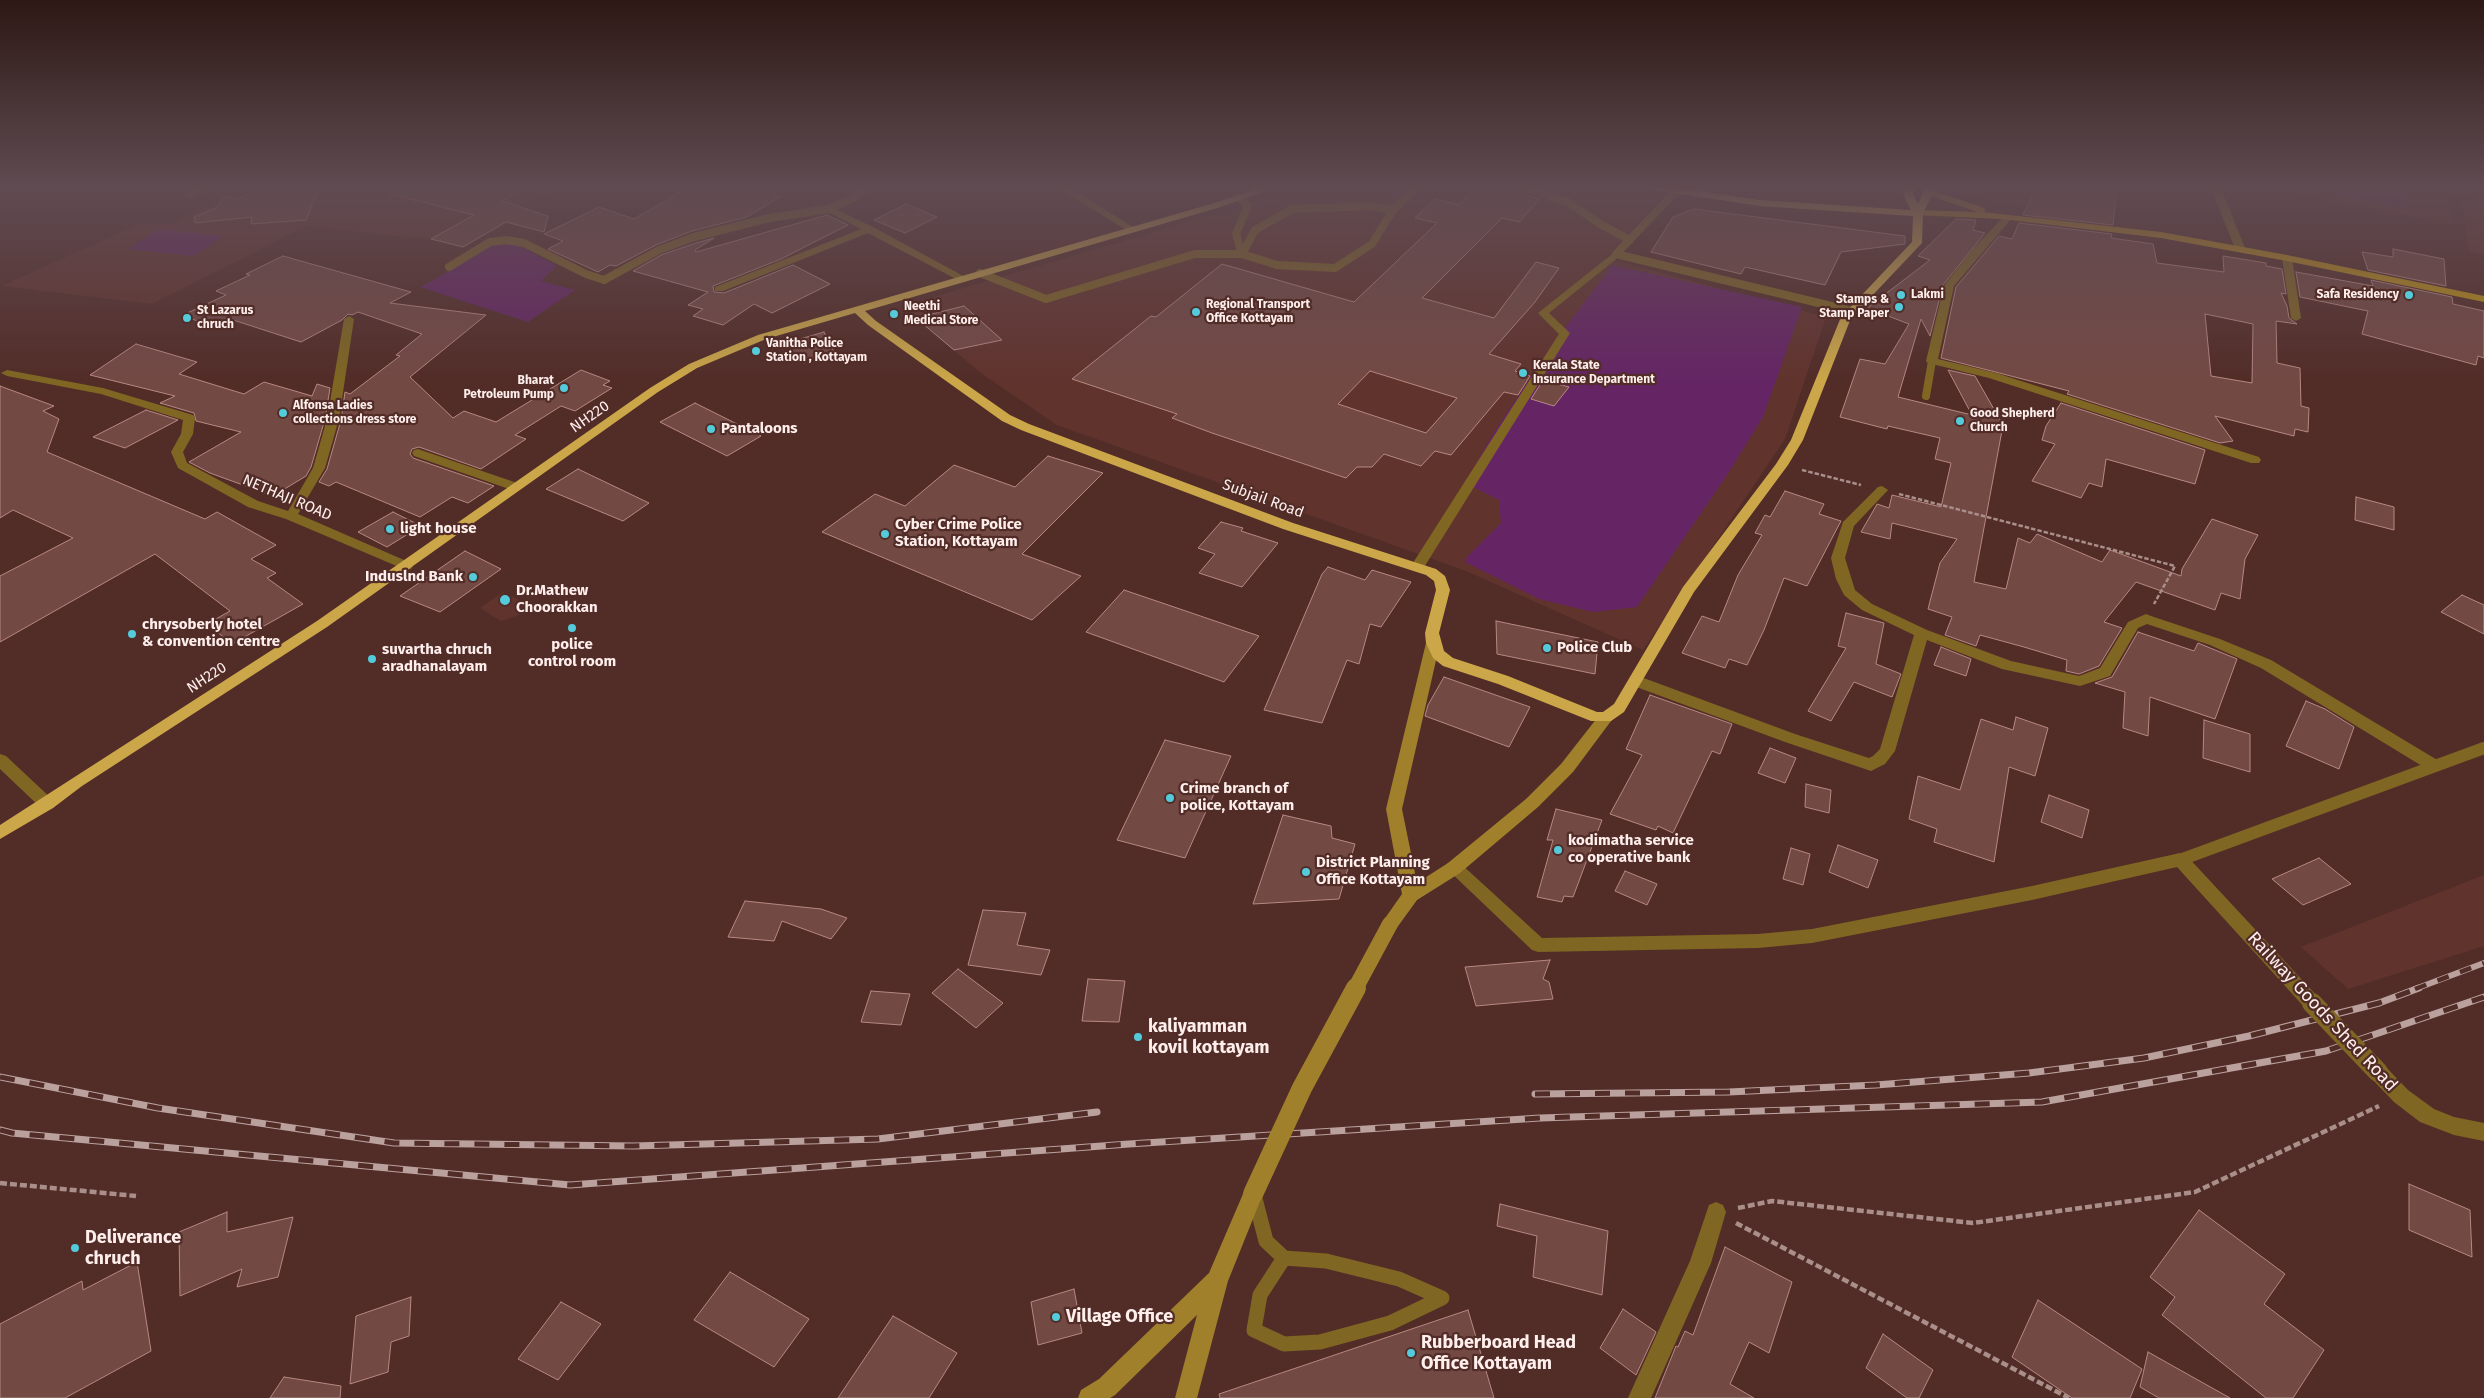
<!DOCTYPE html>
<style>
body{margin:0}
canvas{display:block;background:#522c27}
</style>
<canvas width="2484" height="1398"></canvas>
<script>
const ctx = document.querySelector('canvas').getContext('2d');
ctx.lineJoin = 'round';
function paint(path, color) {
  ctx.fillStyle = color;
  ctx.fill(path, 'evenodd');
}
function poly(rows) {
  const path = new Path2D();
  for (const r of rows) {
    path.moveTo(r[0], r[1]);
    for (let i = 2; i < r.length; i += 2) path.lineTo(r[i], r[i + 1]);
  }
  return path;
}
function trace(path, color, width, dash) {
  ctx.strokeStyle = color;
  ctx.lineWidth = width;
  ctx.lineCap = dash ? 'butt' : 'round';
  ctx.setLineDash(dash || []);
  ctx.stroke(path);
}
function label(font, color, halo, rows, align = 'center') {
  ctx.font = font + ' "Fira Sans",sans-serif';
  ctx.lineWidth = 4.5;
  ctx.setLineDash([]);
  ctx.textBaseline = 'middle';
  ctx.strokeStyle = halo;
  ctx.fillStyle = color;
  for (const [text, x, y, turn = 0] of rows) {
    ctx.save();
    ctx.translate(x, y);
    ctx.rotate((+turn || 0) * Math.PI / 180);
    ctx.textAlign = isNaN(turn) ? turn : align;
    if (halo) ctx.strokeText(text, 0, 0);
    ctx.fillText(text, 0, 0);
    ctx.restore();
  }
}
paint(poly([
 [253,186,526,186,547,191,451,242,306,226,152,304,2,286,143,222,170,224],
 [1310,186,1391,186,1427,199,1452,186,1605,186,1662,198,1606,258,1826,317,1785,439,1643,650,1466,571,1057,425,982,374,903,306],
 [1946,186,2072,186,2066,213,1951,193],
 [2297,186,2484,186,2484,200,2448,194,2453,224,2297,195],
 [2462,199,2484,203,2484,255,2469,252],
 [503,592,537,609,501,621,480,608],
 [2484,875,2484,946,2348,989,2301,947]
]), '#61332d');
paint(poly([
 [2317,186,2403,186,2406,208,2317,191],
 [159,229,224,236,193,256,128,249],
 [507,242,520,246,557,266,541,281,575,290,528,322,420,287,460,265,492,244],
 [1611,265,1802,307,1763,417,1727,475,1637,607,1593,612,1539,599,1465,562,1467,557,1501,523,1499,500,1465,483,1493,434,1551,346,1606,274]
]), '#652565');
const building = poly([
 [391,186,529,186,502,201,548,216,544,232,506,222,463,247,431,239,474,215,390,194,391,186],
 [691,186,786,186,772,195,780,197,747,217,692,231,656,245,616,266,610,265,598,272,548,249,563,241,544,234,599,207,634,219,691,186],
 [1479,186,1491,186,1540,199,1519,222,1502,218,1422,298,1494,318,1536,262,1559,268,1535,302,1489,354,1521,364,1515,371,1530,376,1518,395,1504,392,1451,455,1435,451,1421,466,1384,454,1372,467,1357,467,1346,478,1212,433,1172,418,1177,414,1072,379,1151,316,1156,317,1222,264,1354,302,1437,223,1415,218,1435,199,1459,205,1479,186],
 [1370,371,1457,398,1426,433,1338,404,1370,371],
 [2037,186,2117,186,2113,225,2023,215,2037,186],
 [289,188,287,194,318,191,306,220,251,224,252,217,195,223,194,217,218,207,223,196,238,199,249,194,289,188],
 [906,204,937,217,905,233,874,220,906,204],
 [1694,209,1905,236,1905,244,1841,252,1825,285,1745,267,1741,274,1651,252,1673,217,1694,209],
 [827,215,848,225,781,259,713,286,714,292,724,293,793,265,830,284,772,313,754,304,723,325,693,316,703,309,688,305,708,292,633,271,661,255,696,243,714,238,695,250,696,252,827,215],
 [1956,219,1976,220,1973,230,1985,233,1943,285,1930,336,1921,319,1898,397,1972,415,1948,370,1975,376,2003,425,1974,582,2006,589,2018,538,2030,543,2037,534,2102,562,2110,550,2181,576,2182,569,2212,519,2258,535,2245,559,2240,599,2221,593,2215,610,2136,582,2104,622,2122,628,2099,666,2079,674,2066,671,2067,660,2024,647,1980,635,1976,646,1945,635,1952,617,1928,609,1940,563,1957,539,1892,523,1890,539,1861,532,1876,506,1877,504,1889,508,1892,495,1941,507,1951,463,1935,459,1940,438,1888,426,1887,429,1840,417,1860,359,1885,364,1909,324,1867,308,1930,260,1918,256,1956,219],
 [2019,223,2112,234,2111,238,2153,244,2157,263,2224,272,2223,256,2266,263,2266,266,2282,269,2286,294,2281,293,2287,306,2289,318,2297,324,2276,321,2277,363,2300,368,2301,406,2309,408,2308,432,2295,429,2294,436,2215,416,2233,441,2220,443,2067,394,2069,391,1941,358,1956,287,1999,236,2012,239,2019,223],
 [2205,314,2253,324,2252,383,2211,376,2205,314],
 [2393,249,2444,259,2446,286,2368,270,2362,252,2393,257,2393,249],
 [283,256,411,292,390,303,486,315,410,377,453,418,464,411,496,422,581,370,610,381,603,385,612,388,575,411,561,406,515,435,526,439,481,469,419,447,412,449,410,454,413,458,494,486,468,503,452,497,420,517,336,482,329,486,319,482,327,469,341,420,345,392,350,394,400,356,396,355,422,334,358,312,352,315,348,314,342,320,301,342,227,318,209,326,183,315,226,295,216,291,250,275,246,274,283,256],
 [2296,272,2373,286,2371,280,2452,297,2453,304,2484,311,2484,358,2478,356,2476,365,2362,334,2368,311,2300,297,2296,272],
 [964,306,1002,340,954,350,916,318,964,306],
 [824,332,835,354,804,363,783,344,824,332],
 [136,344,197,362,179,374,244,394,264,382,312,396,317,384,330,388,325,419,311,467,306,476,273,496,210,473,189,462,241,432,196,421,194,413,160,403,175,396,90,375,136,344],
 [1543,380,1569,387,1554,406,1531,399,1543,380],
 [0,386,54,406,43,411,59,419,47,452,205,519,217,512,276,545,251,559,276,573,267,578,303,604,232,644,207,624,230,611,155,554,0,642,0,576,73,538,13,510,0,518,0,386],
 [695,403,761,436,727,456,660,422,695,403],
 [2061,403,2205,450,2195,484,2106,459,2102,487,2089,483,2081,498,2032,481,2055,444,2042,440,2046,426,2061,403],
 [146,410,178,420,125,448,93,437,146,410],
 [1048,456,1103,473,1022,554,1081,576,1032,620,822,532,875,494,905,506,954,465,1015,487,1048,456],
 [578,469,649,503,623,521,546,489,578,469],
 [1785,491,1824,504,1819,514,1841,521,1807,586,1784,578,1764,630,1747,665,1729,659,1725,668,1682,653,1702,616,1719,622,1738,575,1762,535,1755,533,1765,515,1770,517,1785,491],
 [2356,497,2394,507,2394,530,2355,520,2356,497],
 [393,512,421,526,387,547,358,532,393,512],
 [1221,522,1243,528,1241,531,1278,543,1242,587,1199,573,1215,554,1198,548,1221,522],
 [465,551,501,569,440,612,400,596,465,551],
 [1328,567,1365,580,1372,570,1411,582,1381,627,1370,624,1359,664,1347,660,1322,723,1264,710,1322,574,1328,567],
 [1124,590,1177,608,1259,636,1224,682,1086,632,1124,590],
 [2462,595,2484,605,2484,634,2441,612,2462,595],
 [1846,613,1884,623,1876,664,1901,674,1892,697,1854,682,1831,721,1808,711,1846,648,1838,646,1846,613],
 [1496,621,1598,642,1595,674,1497,654,1496,621],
 [2138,632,2194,651,2198,643,2237,659,2215,719,2150,697,2148,736,2123,728,2125,692,2095,683,2112,677,2138,632],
 [1941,647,1971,659,1966,676,1934,665,1941,647],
 [1444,677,1530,707,1509,747,1425,716,1428,705,1444,677],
 [1650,695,1732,724,1720,754,1712,751,1673,833,1658,826,1656,830,1610,814,1642,755,1626,749,1650,695],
 [2306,701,2325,709,2354,727,2339,769,2286,746,2306,701],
 [2016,717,2048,728,2035,776,2009,767,1994,862,1934,842,1937,829,1909,819,1918,776,1960,790,1981,719,2013,730,2016,717],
 [2204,720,2250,734,2250,772,2203,758,2204,720],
 [1165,740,1231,756,1185,858,1117,840,1165,740],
 [1770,748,1796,758,1785,783,1758,773,1770,748],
 [1806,784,1831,790,1829,813,1805,807,1806,784],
 [2049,795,2089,810,2082,838,2041,822,2049,795],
 [1556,809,1602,820,1573,897,1564,896,1562,902,1537,897,1553,840,1547,840,1556,809],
 [1283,815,1331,826,1332,838,1355,844,1339,899,1253,904,1283,815],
 [1838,845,1878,860,1868,888,1829,872,1838,845],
 [1791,848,1810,854,1803,885,1783,879,1791,848],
 [2319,858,2351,884,2303,905,2272,879,2319,858],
 [1625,871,1657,884,1647,905,1615,891,1625,871],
 [745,901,821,909,847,918,831,939,782,921,774,941,728,937,745,901],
 [983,910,1026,913,1017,945,1050,950,1041,975,968,965,983,910],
 [1550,960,1543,979,1549,982,1553,999,1476,1006,1465,967,1550,960],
 [958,969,1003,1003,976,1028,932,993,958,969],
 [1088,979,1125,981,1119,1022,1082,1021,1088,979],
 [871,991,910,994,901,1025,861,1022,871,991],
 [2409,1184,2470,1210,2472,1257,2409,1230,2409,1184],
 [1500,1204,1608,1231,1602,1295,1533,1277,1537,1236,1497,1226,1500,1204],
 [2199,1210,2285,1274,2264,1304,2324,1350,2293,1398,2266,1398,2162,1315,2175,1297,2150,1277,2199,1210],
 [227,1212,227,1232,293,1217,278,1277,237,1287,242,1269,180,1296,179,1232,227,1212],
 [1725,1247,1792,1282,1769,1353,1749,1342,1730,1384,1754,1398,1655,1398,1676,1346,1678,1347,1685,1331,1693,1335,1725,1247],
 [137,1262,151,1351,65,1398,0,1398,0,1324,82,1281,83,1290,137,1262],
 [730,1272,809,1319,774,1367,694,1320,730,1272],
 [1074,1289,1082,1333,1038,1345,1031,1302,1074,1289],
 [411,1297,409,1336,391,1342,388,1372,350,1384,356,1316,411,1297],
 [2038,1300,2142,1369,2130,1398,2072,1398,2012,1357,2038,1300],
 [561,1302,601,1324,558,1380,518,1359,561,1302],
 [1623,1309,1656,1332,1636,1375,1600,1348,1623,1309],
 [1468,1310,1494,1398,1220,1398,1219,1394,1468,1310],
 [893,1316,957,1353,929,1398,838,1398,893,1316],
 [1883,1334,1933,1370,1919,1398,1907,1398,1866,1368,1883,1334],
 [2148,1352,2230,1398,2159,1398,2140,1387,2148,1352],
 [284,1377,341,1386,340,1398,270,1398,284,1377]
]);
paint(building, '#734944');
trace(building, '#b78882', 1);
trace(poly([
 [1802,470,1861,485],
 [1899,494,2175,566,2154,604]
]), '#a98e8a', 2.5, [4.5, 2]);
trace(poly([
 [0,1183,136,1196],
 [1738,1208,1772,1201,1973,1223,2195,1192,2379,1106],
 [1736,1223,2069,1398]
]), '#a98e8a', 4.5, [7, 3]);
trace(poly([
 [1520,186,1568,202,1600,224,1630,240],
 [1676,191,1616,254,1852,311],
 [1372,206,1393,210,1372,244,1335,268,1277,265,1242,254,1255,230,1292,209,1372,206],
 [1393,210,1416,188,1427,186],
 [449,267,490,242,507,240,524,243,586,274,604,280,659,250,694,237,769,218,829,209,857,196,864,186],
 [980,273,1046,299,1195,254,1242,254,1236,234,1248,206,1240,198],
 [1926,396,1932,361]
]), '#7f6623', 8);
trace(poly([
 [2180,860,2484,748]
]), '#7f6623', 12);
trace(poly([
 [1254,1195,1266,1241,1284,1258],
 [1284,1258,1326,1261,1399,1279,1442,1298,1390,1323,1320,1342,1284,1344,1254,1330,1260,1295,1284,1258]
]), '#7f6623', 15);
paint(poly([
 [200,186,212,186,190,198,182,196,200,186],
 [1055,186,1067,186,1136,229,1128,231,1055,186],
 [2210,186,2220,186,2245,248,2244,250,2235,248,2210,186],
 [829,206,873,227,967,278,962,281,958,280,868,233,723,291,715,291,715,287,861,229,826,211,826,207,829,206],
 [2005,215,2013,217,1954,286,1938,359,1996,373,2259,457,2261,460,2259,463,2251,463,1989,378,1928,363,1926,361,1944,286,1971,251,2005,215],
 [1616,251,1620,252,1620,256,1549,313,1570,333,1423,569,1413,569,1411,566,1559,334,1538,313,1616,251],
 [2287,255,2292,258,2301,318,2296,321,2291,318,2282,258,2287,255],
 [349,316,354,319,339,419,325,468,298,514,411,563,413,566,411,569,406,570,286,519,248,507,178,468,171,452,181,434,183,420,101,394,7,376,1,373,7,370,103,388,193,415,195,418,193,434,183,452,187,463,258,501,288,511,313,468,327,419,344,319,349,316],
 [418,449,520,484,522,487,516,491,512,490,414,456,412,453,414,450,418,449],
 [1882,486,1888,490,1854,526,1845,558,1855,590,1872,604,1927,630,2011,661,2079,676,2100,668,2128,622,2146,614,2151,616,2220,639,2271,660,2439,761,2441,765,2439,769,2433,771,2427,769,2261,668,2210,645,2147,624,2138,628,2110,676,2080,686,2002,669,1927,640,1895,751,1885,764,1871,771,1785,742,1631,685,1629,681,1631,677,1641,677,1795,734,1869,758,1873,756,1880,749,1914,635,1862,610,1844,595,1836,579,1831,558,1843,522,1878,487,1882,486],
 [0,754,6,756,53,800,55,804,53,808,47,810,41,808,0,769,0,754],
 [2180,853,2186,855,2318,997,2321,1003,2318,1009,2312,1011,2306,1009,2177,867,2032,900,1812,943,1758,948,1538,952,1532,950,1446,868,1448,863,1454,861,1460,863,1542,938,1758,934,1812,929,2032,886,2180,853],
 [2378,1063,2385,1066,2408,1090,2434,1109,2454,1117,2484,1123,2484,1141,2454,1135,2420,1122,2394,1102,2371,1078,2368,1072,2371,1066,2378,1063],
 [1716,1202,1723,1205,1726,1212,1711,1263,1651,1398,1628,1398,1690,1261,1709,1205,1716,1202]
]), '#7f6623');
paint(poly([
 [1433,638,1440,643,1402,809,1417,883,1448,863,1526,799,1561,764,1601,713,1611,713,1614,717,1573,772,1538,807,1460,873,1417,900,1396,929,1390,931,1384,929,1381,924,1402,894,1386,809,1426,643,1433,638],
 [1253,1184,1260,1187,1263,1194,1228,1281,1197,1398,1175,1398,1197,1315,1115,1395,1110,1398,1078,1398,1081,1390,1099,1379,1209,1273,1246,1187,1253,1184]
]), '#a0802b');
paint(poly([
 [1925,190,1931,190,1984,208,1986,210,1983,212,2161,232,2287,255,2484,296,2484,302,2287,261,2161,238,2002,219,1915,215,1913,213,1918,210,1978,212,1925,194,1925,190]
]), '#bd9314');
paint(poly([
 [1266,186,1280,186,1217,208,865,311,876,321,1010,415,1029,424,1293,523,1436,569,1445,576,1450,590,1439,633,1444,651,1453,658,1508,676,1597,712,1603,712,1614,704,1683,587,1776,464,1791,440,1841,317,1912,242,1913,216,1760,206,1648,189,1643,186,1666,186,1760,200,1911,210,1903,194,1906,186,1916,186,1913,194,1918,204,1926,186,1936,186,1923,213,1922,243,1851,318,1803,440,1788,465,1694,592,1624,712,1611,721,1591,721,1498,684,1443,666,1433,658,1426,643,1425,633,1436,590,1434,581,1426,575,1283,529,1021,430,1002,421,868,325,855,313,766,339,697,368,658,392,327,627,82,786,53,808,0,839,0,825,317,621,650,388,689,364,758,335,1211,204,1266,186]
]), '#cca749');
const railFar1 = poly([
 [2415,989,2484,963]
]);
const rail = poly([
 [0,1077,158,1108,394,1143,634,1146,878,1139,1097,1112],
 [1535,1094,1729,1092,1876,1085,2029,1073,2144,1058,2249,1036,2379,1003,2419,988],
 [0,1130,12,1133,570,1185,1129,1144,1540,1118,2042,1102,2326,1051,2484,997]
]);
trace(railFar1, '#baa19e', 6);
trace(rail, '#baa19e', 7);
trace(railFar1, '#522c27', 4.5, [12]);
trace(rail, '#522c27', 5, [15]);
trace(poly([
 [2312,1003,2378,1072]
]), '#7f6623', 20);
trace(poly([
 [1355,989,1390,924]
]), '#a0802b', 16);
trace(poly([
 [1253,1194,1302,1088,1356,988]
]), '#a0802b', 20);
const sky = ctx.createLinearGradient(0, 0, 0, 382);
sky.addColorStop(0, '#2d1815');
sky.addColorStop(0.49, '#604b52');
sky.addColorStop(1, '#604b5200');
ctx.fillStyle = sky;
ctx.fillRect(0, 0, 2484, 382);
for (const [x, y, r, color] of [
 [1901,295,5,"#53cbdb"],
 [2409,295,5,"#53cbdb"],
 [1899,307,5,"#53cbdb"],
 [1196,312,5,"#53cbdb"],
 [894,314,5,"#53cbdb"],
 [187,318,5,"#53cbdb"],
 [756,351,5,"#53cbdb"],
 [1523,373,5,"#53cbdb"],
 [564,388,5,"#53cbdb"],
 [283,413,5,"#53cbdb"],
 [1960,421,5,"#53cbdb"],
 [711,429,5,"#53cbdb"],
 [390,529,5,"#53cbdb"],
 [885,534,5,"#53cbdb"],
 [473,577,5,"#53cbdb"],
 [505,600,6,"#53cbdb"],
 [572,628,5,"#53cbdb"],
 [132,634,5,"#53cbdb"],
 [1547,648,5,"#53cbdb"],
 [372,659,5,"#53cbdb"],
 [1170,798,5,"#53cbdb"],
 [1558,850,5,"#53cbdb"],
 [1306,872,5,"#53cbdb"],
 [1138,1037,5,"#53cbdb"],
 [75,1248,5,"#53cbdb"],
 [1056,1317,5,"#53cbdb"],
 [1411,1353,5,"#53cbdb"]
]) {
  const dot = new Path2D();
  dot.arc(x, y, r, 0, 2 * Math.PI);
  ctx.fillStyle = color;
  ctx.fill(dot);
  trace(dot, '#522c27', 2);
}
label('bold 12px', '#feeeec', '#522c27', [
 ["Lakmi",1911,295],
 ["Safa Residency",2399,295,"right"],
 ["Stamps &",1889,300,"right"],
 ["Stamp Paper",1889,314,"right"],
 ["Regional Transport",1206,305],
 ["Office Kottayam",1206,319],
 ["Neethi",904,307],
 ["Medical Store",904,321],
 ["St Lazarus",197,311],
 ["chruch",197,325],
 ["Vanitha Police",766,344],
 ["Station , Kottayam",766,358],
 ["Kerala State",1533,366],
 ["Insurance Department",1533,380],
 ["Bharat",554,381,"right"],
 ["Petroleum Pump",554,395,"right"],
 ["Alfonsa Ladies",293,406],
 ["collections dress store",293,420],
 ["Good Shepherd",1970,414],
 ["Church",1970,428]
], 'left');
label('15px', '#feeeec', '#522c27', [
 ["NH220",590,417,-35],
 ["NETHAJI ROAD",287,498,23],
 ["Subjail Road",1263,499,20],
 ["NH220",207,678,-33]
]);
label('bold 15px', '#feeeec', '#522c27', [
 ["Pantaloons",721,429],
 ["Cyber Crime Police",895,525],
 ["Station, Kottayam",895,542],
 ["light house",400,529],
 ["Induslnd Bank",463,577,"right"],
 ["Dr.Mathew",516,591],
 ["Choorakkan",516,608],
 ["chrysoberly hotel",142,625],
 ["& convention centre",142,642],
 ["police",572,645,"center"],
 ["control room",572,662,"center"],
 ["Police Club",1557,648],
 ["suvartha chruch",382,650],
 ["aradhanalayam",382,667],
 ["Crime branch of",1180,789],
 ["police, Kottayam",1180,806],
 ["kodimatha service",1568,841],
 ["co operative bank",1568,858],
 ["District Planning",1316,863],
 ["Office Kottayam",1316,880]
], 'left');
label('18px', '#feeeec', '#522c27', [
 ["Railway Goods Shed Road",2322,1012,47]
]);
label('bold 18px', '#feeeec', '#522c27', [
 ["kaliyamman",1148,1027],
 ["kovil kottayam",1148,1048],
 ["Deliverance",85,1238],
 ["chruch",85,1259],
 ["Village Office",1066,1317],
 ["Rubberboard Head",1421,1343],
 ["Office Kottayam",1421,1364]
], 'left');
</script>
